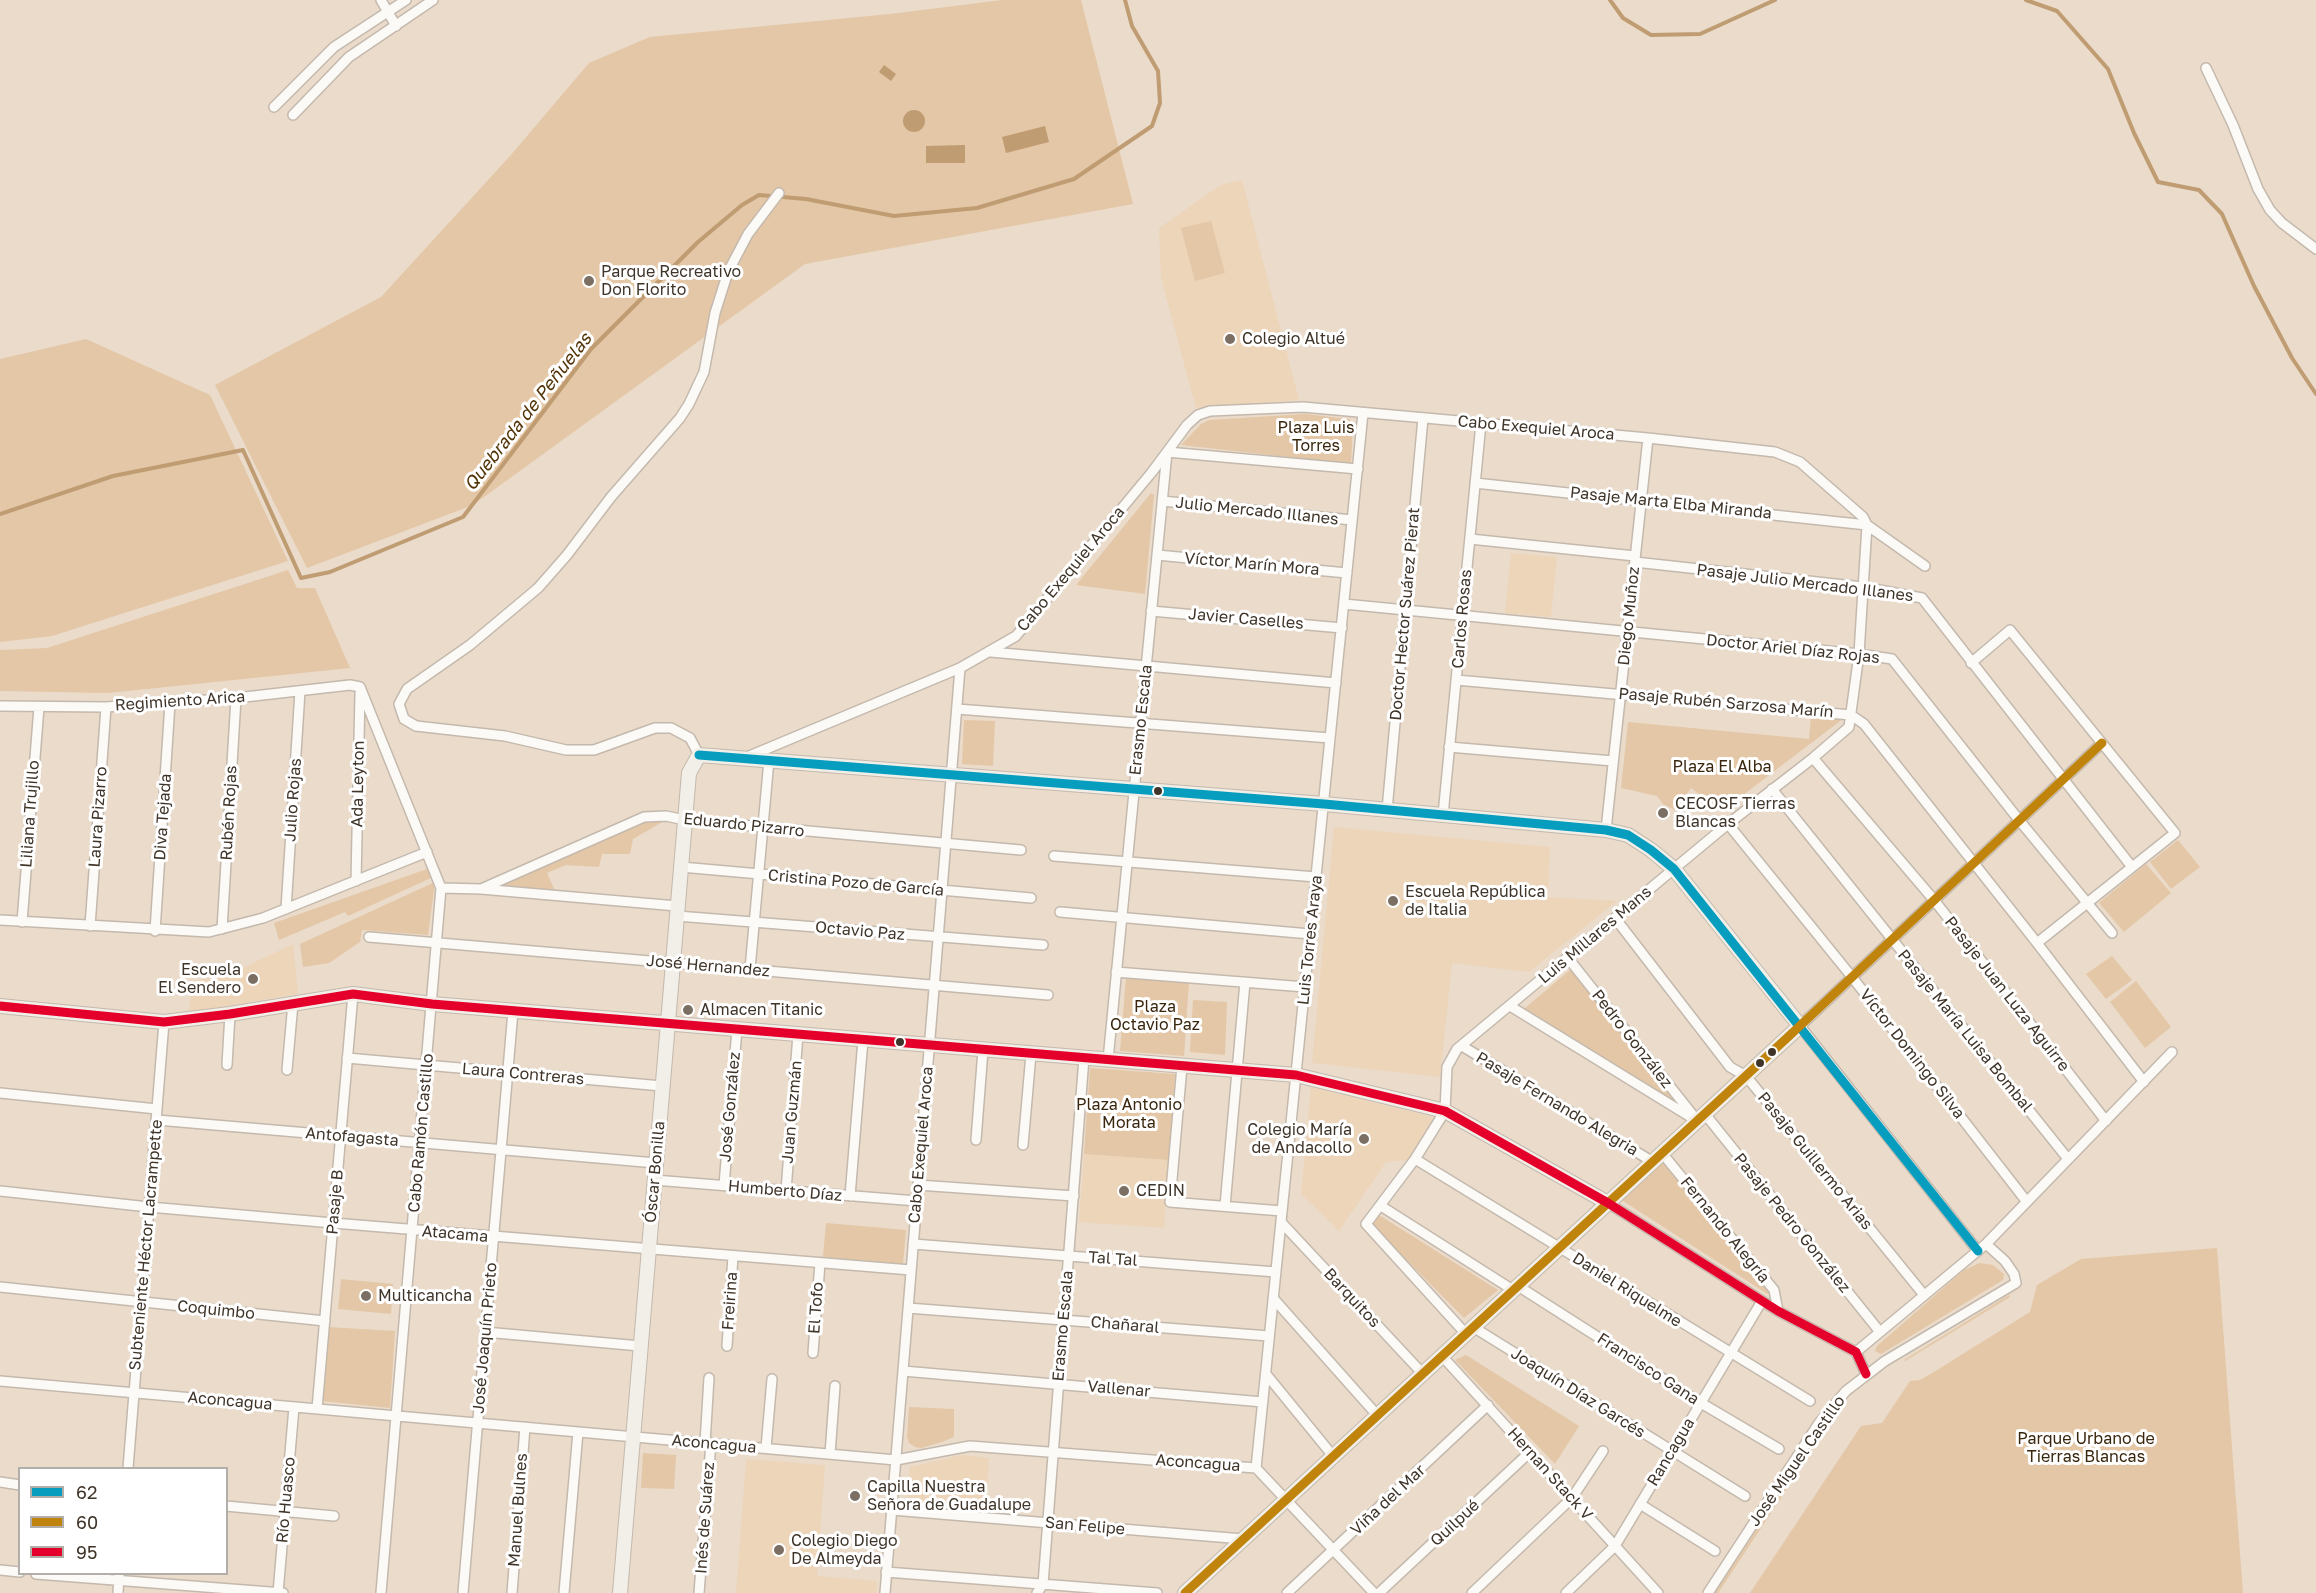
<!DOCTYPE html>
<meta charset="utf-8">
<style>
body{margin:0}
#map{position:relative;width:2316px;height:1593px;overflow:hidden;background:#eadbcb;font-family:"Golos Text",sans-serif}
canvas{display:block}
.legend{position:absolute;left:18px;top:1467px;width:210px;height:108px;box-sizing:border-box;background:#fff;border:2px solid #b2aea9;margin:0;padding:8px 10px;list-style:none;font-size:18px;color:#3f3429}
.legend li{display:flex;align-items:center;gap:12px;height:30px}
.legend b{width:30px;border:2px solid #b2aea9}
</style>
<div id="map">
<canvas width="2316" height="1593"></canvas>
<ul class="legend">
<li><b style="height:8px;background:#069dbe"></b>62</li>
<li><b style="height:8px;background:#c0840c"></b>60</li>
<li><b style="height:8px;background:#e4002b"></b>95</li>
</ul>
</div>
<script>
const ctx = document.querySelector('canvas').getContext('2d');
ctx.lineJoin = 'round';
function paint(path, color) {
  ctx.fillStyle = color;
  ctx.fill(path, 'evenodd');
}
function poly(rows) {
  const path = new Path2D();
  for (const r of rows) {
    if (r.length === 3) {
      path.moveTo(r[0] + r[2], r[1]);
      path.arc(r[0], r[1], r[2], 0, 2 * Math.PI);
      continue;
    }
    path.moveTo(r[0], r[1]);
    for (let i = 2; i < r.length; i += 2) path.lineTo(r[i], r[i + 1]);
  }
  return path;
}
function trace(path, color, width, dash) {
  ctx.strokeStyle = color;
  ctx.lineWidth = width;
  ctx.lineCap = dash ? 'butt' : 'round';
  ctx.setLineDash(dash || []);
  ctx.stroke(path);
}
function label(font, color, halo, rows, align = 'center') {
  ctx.font = font + ' "Golos Text",sans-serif';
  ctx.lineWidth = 6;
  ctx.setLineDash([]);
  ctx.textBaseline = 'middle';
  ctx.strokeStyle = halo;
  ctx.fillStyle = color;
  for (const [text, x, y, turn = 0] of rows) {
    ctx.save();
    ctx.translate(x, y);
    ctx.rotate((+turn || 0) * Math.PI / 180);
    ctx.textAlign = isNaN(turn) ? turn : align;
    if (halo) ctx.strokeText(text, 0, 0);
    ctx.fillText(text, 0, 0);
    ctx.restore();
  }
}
paint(poly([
 [1242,180,1299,400,1196,408,1161,278,1159,228,1221,185],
 [1511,553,1557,557,1551,617,1505,613],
 [1334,827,1550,847,1548,897,1617,901,1529,972,1452,963,1440,1077,1312,1063],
 [293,944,298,994,189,1012,192,981,226,976],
 [1311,1087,1436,1118,1408,1160,1386,1162,1339,1231,1301,1194],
 [1084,1154,1169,1160,1164,1228,1079,1222],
 [962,1455,989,1458,986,1510,907,1503,910,1467],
 [746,1459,825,1465,817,1576,877,1581,876,1593,736,1593]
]), '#edd5ba');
paint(poly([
 [1002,0,1081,0,1133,204,805,264,473,505,307,568,215,385,381,297,510,156,589,63,650,37,890,14],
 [1211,221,1225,273,1195,281,1181,228],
 [86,339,210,395,288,561,52,636,0,642,0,359],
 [1305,414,1349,419,1353,423,1351,464,1181,445,1201,424,1209,420],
 [1151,493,1154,495,1145,594,1076,585],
 [288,570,297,588,315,588,350,668,108,693,0,691,0,650,47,648],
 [1811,715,1844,718,1722,811,1691,788,1675,810,1663,804,1657,796,1621,788,1628,722,1809,739],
 [964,720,995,721,993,766,962,764],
 [646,820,664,821,633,839,630,854,602,854,599,867,566,865,547,873,555,891,499,886],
 [2178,840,2200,867,2171,889,2150,862],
 [2146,864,2171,893,2124,932,2099,903],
 [427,869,431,872,433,877,348,916,345,912,279,940,274,923],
 [435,882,428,935,362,930,360,942,329,963,303,967,300,944],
 [2112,956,2132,980,2106,999,2086,974],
 [1571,969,1682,1106,1524,1009],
 [1126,977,1189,982,1184,1056,1120,1051],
 [2136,981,2171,1027,2145,1048,2110,1002],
 [1193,1000,1227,1002,1225,1055,1190,1052],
 [1090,1068,1175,1074,1169,1160,1084,1154],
 [1661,1161,1767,1288,1769,1295,1620,1199],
 [1379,1215,1498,1290,1464,1318,1371,1224],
 [826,1223,906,1230,903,1264,823,1257],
 [2217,1248,2243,1593,1750,1593,1861,1426,1882,1423,1910,1381,1920,1380,1934,1372,2030,1312,2037,1285,2081,1259],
 [1980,1263,1993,1265,2004,1274,2003,1280,1881,1354,1875,1351,1877,1346,1964,1270],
 [341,1279,393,1284,391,1314,338,1309],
 [2009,1295,2010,1297,1905,1361,1904,1360],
 [328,1327,395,1331,390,1408,322,1401],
 [1466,1355,1579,1426,1555,1464,1455,1360],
 [909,1407,954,1409,954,1437,942,1442,921,1448,915,1447,909,1443,907,1437],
 [1810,1449,1812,1451,1718,1593,1715,1593],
 [643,1453,676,1455,674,1489,641,1488]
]), '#e4c7a6');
paint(poly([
 [884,65,896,74,891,81,879,72],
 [914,121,11],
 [1045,126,1049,142,1006,153,1002,137],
 [965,145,965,163,926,163,926,146]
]), '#bf9c72');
trace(poly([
 [1610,0,1623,18,1651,35,1700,34,1775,0],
 [2026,0,2057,11,2108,69,2134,133,2158,182,2199,190,2222,214,2254,286,2292,358,2316,394],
 [0,514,113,476,243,450,301,578,330,572,463,517,591,349,698,242,742,205,759,195,806,199,894,216,977,208,1074,179,1152,126,1160,103,1158,71,1132,26,1125,0]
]), '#bf9c72', 4);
const street = poly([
 [381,0,396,26],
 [2206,68,2233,125,2258,189,2270,210,2282,223,2316,249],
 [274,107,334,47,406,0],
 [293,115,349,57,433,0],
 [1475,483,1867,525],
 [1162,501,1352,520],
 [1470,539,1635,556],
 [1157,555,1347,573],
 [1635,562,1863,587,1922,598,2132,867],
 [1344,604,1859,654,1892,659,2019,820,2112,933],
 [1151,611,1342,628],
 [991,652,1336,683],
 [1971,663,2010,630,2175,833,2037,943],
 [1456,680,1851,715,1864,724,2037,943,2144,1082],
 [360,687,441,888,381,1593],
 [0,706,106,707,236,698,350,685,360,687],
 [957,709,1330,738],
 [1449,747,1613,761],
 [699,755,690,738,671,728,655,728,594,750,566,750,505,736,416,726,404,719,399,704,407,689,470,645,538,588,567,555,611,497,680,418,689,404,704,372,715,313,728,272,748,234,779,193],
 [747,757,960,668,1016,636,1152,472,1187,425,1198,415,1210,411,1303,407,1648,438,1775,452,1800,462,1863,517,1867,525,1925,566],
 [1813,758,1934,900,2106,1121],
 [1772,789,2068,1159],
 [1387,810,1423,418],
 [1443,815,1481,423],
 [1728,824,1852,977,2027,1202],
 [1606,830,1648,438],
 [1054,856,1316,877],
 [681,867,1031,898],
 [356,881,360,693],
 [441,888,481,889,677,906],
 [481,889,644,817,666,816,685,820,1021,850],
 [286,909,300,691],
 [1060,912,1310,934],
 [677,916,1043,945],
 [1615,918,1730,1067,1746,1076,1924,1295],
 [0,920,209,932,263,918,427,852],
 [22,922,39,707],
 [90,926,106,707],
 [222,929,236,698],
 [155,931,170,703],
 [369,937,1048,995],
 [1568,958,1692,1114],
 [750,969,769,760],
 [1116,972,1305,987],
 [1510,1006,1697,1121],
 [1462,1046,1653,1162],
 [347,1058,662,1086],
 [1108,1060,1167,452,1358,469],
 [227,1065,230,1014],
 [1182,1066,1170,1202,1282,1211],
 [287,1070,293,1003],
 [0,1093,157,1109],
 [1705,1114,1880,1332],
 [157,1120,656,1163],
 [976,1140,983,1050],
 [1023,1145,1031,1054],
 [1662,1153,1774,1290,1778,1311],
 [1415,1159,1810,1401],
 [654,1180,917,1201],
 [724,1185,737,1029],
 [918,1185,1074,1196],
 [0,1191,149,1207,333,1223,911,1270],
 [786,1191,798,1034],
 [850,1196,863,1040],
 [1608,1203,1778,1311,1856,1352,1866,1374],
 [1225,1206,1245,982],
 [1381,1206,1513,1290],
 [1281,1222,1423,1374],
 [913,1244,1276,1272],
 [1978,1251,1800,1026,2102,743],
 [1518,1286,1701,1403,1779,1449],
 [0,1287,325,1321],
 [1273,1298,1377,1415],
 [908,1308,1269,1336],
 [1473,1327,1745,1496],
 [485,1332,640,1346],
 [1466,1334,1366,1224,1415,1159,1445,1111,1447,1067,1457,1049,1728,824,1813,758,1849,727,1859,654,1867,525],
 [727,1346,733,1256],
 [1856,1352,1986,1244,2172,1052],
 [813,1353,820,1263],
 [1442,1356,1658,1593],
 [903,1371,1263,1402],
 [1266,1374,1333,1456],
 [0,1381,896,1460,970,1446,1256,1468,1374,1593],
 [317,1409,353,994],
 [705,1443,709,1378],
 [766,1448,772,1379],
 [830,1454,835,1386],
 [128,1468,164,1022],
 [1256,1468,1363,413],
 [0,1482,20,1485],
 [1640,1504,1715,1551],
 [226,1506,334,1516],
 [892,1510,1243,1539],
 [0,1570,20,1572],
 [886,1572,1157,1593],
 [36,1574,283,1593],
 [118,1593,119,1574],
 [278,1593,294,1407],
 [463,1593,513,1011],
 [512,1593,525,1427],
 [564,1593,578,1432],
 [699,1593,711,1443],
 [885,1593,960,668],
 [1037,1593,1043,1584,1084,1058],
 [1287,1593,1488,1405],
 [1379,1593,1530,1452],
 [1472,1593,1572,1498,1603,1451],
 [1566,1593,1615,1546,1762,1301],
 [1708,1593,1819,1423,1846,1391,1885,1361,2016,1283,2014,1274,2005,1261,1986,1244]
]);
const secondary = poly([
 [0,1006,164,1022,230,1014,353,994,432,1004,1296,1075,1445,1111,1608,1203],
 [620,1593,689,773,699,755,1324,804,1606,830,1628,835,1651,850,1674,869,1800,1026,1185,1593]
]);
trace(street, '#c4b9ad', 12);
trace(secondary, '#c4b9ad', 16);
trace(street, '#fcfaf7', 9);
trace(secondary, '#f2efe8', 14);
trace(poly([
 [699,755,1324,804,1606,830,1628,835,1651,850,1674,869,1978,1251]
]), '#069dbe', 9);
trace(poly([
 [1185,1593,1788,1037,2102,743]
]), '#c0840c', 9);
trace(poly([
 [0,1006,164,1022,230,1014,353,994,432,1004,1296,1075,1445,1111,1608,1203,1778,1311,1856,1352,1866,1374]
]), '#e4002b', 9);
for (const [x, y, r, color] of [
 [589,281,6,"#7b6e62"],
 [1230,339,6,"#7b6e62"],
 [1158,791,5,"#3f3429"],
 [1663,813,6,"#7b6e62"],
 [1393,901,6,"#7b6e62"],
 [253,979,6,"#7b6e62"],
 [688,1010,6,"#7b6e62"],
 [900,1042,5,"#3f3429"],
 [1772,1052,5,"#3f3429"],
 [1760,1063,5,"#3f3429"],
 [1364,1139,6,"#7b6e62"],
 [1124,1191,6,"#7b6e62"],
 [366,1296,6,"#7b6e62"],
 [855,1496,6,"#7b6e62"],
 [779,1550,6,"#7b6e62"]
]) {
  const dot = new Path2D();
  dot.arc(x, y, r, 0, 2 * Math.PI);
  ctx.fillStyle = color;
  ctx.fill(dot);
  trace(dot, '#fff', 2);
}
label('16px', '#3f3429', '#fff', [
 ["Parque Recreativo",601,272],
 ["Don Florito",601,290],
 ["Colegio Altué",1242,339],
 ["CECOSF Tierras",1675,804],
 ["Blancas",1675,822],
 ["Escuela República",1405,892],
 ["de Italia",1405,910],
 ["Escuela",241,970,"right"],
 ["El Sendero",241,988,"right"],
 ["Almacen Titanic",700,1010],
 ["Colegio María",1352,1130,"right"],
 ["de Andacollo",1352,1148,"right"],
 ["CEDIN",1136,1191],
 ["Multicancha",378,1296],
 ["Capilla Nuestra",867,1487],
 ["Señora de Guadalupe",867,1505],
 ["Colegio Diego",791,1541],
 ["De Almeyda",791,1559]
], 'left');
label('16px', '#39260d', '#fff', [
 ["Plaza Luis",1316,428],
 ["Torres",1316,446],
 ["Plaza El Alba",1722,767],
 ["Plaza",1155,1007],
 ["Octavio Paz",1155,1025],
 ["Plaza Antonio",1129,1105],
 ["Morata",1129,1123],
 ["Parque Urbano de",2086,1439],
 ["Tierras Blancas",2086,1457]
]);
label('16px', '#3f3429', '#fff', [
 ["Cabo Exequiel Aroca",1536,428,5],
 ["Pasaje Marta Elba Miranda",1671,503,6],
 ["Julio Mercado Illanes",1257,511,6],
 ["Víctor Marín Mora",1252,564,5],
 ["Cabo Exequiel Aroca",1071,569,-50],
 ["Pasaje Julio Mercado Illanes",1805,583,7],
 ["Doctor Hector Suárez Pierat",1405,614,-85],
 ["Diego Muñoz",1629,616,-84],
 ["Javier Caselles",1246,619,5],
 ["Carlos Rosas",1462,619,-85],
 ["Doctor Ariel Díaz Rojas",1793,649,6],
 ["Regimiento Arica",180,701,-4],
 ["Pasaje Rubén Sarzosa Marín",1726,703,5],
 ["Erasmo Escala",1141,720,-84],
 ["Ada Leyton",358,784,-89],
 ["Julio Rojas",293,800,-86],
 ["Rubén Rojas",229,813,-87],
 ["Liliana Trujillo",30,814,-86],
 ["Laura Pizarro",98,817,-86],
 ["Diva Tejada",163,817,-86],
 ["Eduardo Pizarro",744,825,6],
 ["Cristina Pozo de García",856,883,5],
 ["Octavio Paz",860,931,5],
 ["Luis Millares Mans",1595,935,-40],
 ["Luis Torres Araya",1310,940,-84],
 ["José Hernandez",708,966,5],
 ["Pasaje Juan Luza Aguirre",2007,994,52],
 ["Pasaje María Luisa Bombal",1965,1031,51],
 ["Pedro González",1632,1039,52],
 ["Víctor Domingo Silva",1912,1054,52],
 ["Laura Contreras",523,1074,5],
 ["Pasaje Fernando Alegria",1557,1104,31],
 ["José González",730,1107,-85],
 ["Juan Guzmán",792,1112,-85],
 ["Cabo Ramón Castillo",421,1133,-85],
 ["Antofagasta",352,1137,5],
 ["Cabo Exequiel Aroca",921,1145,-85],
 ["Pasaje Guillermo Arias",1815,1161,51],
 ["Óscar Bonilla",655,1172,-85],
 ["Humberto Díaz",785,1191,5],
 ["Pasaje B",335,1202,-85],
 ["Pasaje Pedro González",1792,1223,51],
 ["Fernando Alegría",1725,1230,51],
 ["Atacama",455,1234,5],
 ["Subteniente Héctor Lacrampette",146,1245,-85],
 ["Tal Tal",1113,1259,4],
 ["Daniel Riquelme",1627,1290,32],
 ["Barquitos",1352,1298,47],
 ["Freirina",730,1301,-86],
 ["El Tofo",816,1308,-86],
 ["Coquimbo",216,1310,6],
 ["Chañaral",1125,1325,5],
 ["Erasmo Escala",1063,1326,-85],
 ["José Joaquín Prieto",485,1338,-85],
 ["Francisco Gana",1648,1369,33],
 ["Vallenar",1119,1389,5],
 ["Joaquín Díaz Garcés",1578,1393,32],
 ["Aconcagua",230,1401,5],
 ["Aconcagua",714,1444,5],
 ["Rancagua",1671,1452,-59],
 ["José Miguel Castillo",1797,1461,-55],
 ["Aconcagua",1198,1463,4],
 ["Hernan Stack V",1550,1474,48],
 ["Río Huasco",286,1500,-85],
 ["Viña del Mar",1388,1500,-43],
 ["Manuel Bulnes",518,1510,-86],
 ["Inés de Suárez",705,1518,-86],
 ["Quilpué",1455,1523,-43],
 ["San Felipe",1085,1526,5]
]);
label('italic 18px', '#523306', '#fff', [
 ["Quebrada de Peñuelas",528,412,-52]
]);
</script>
